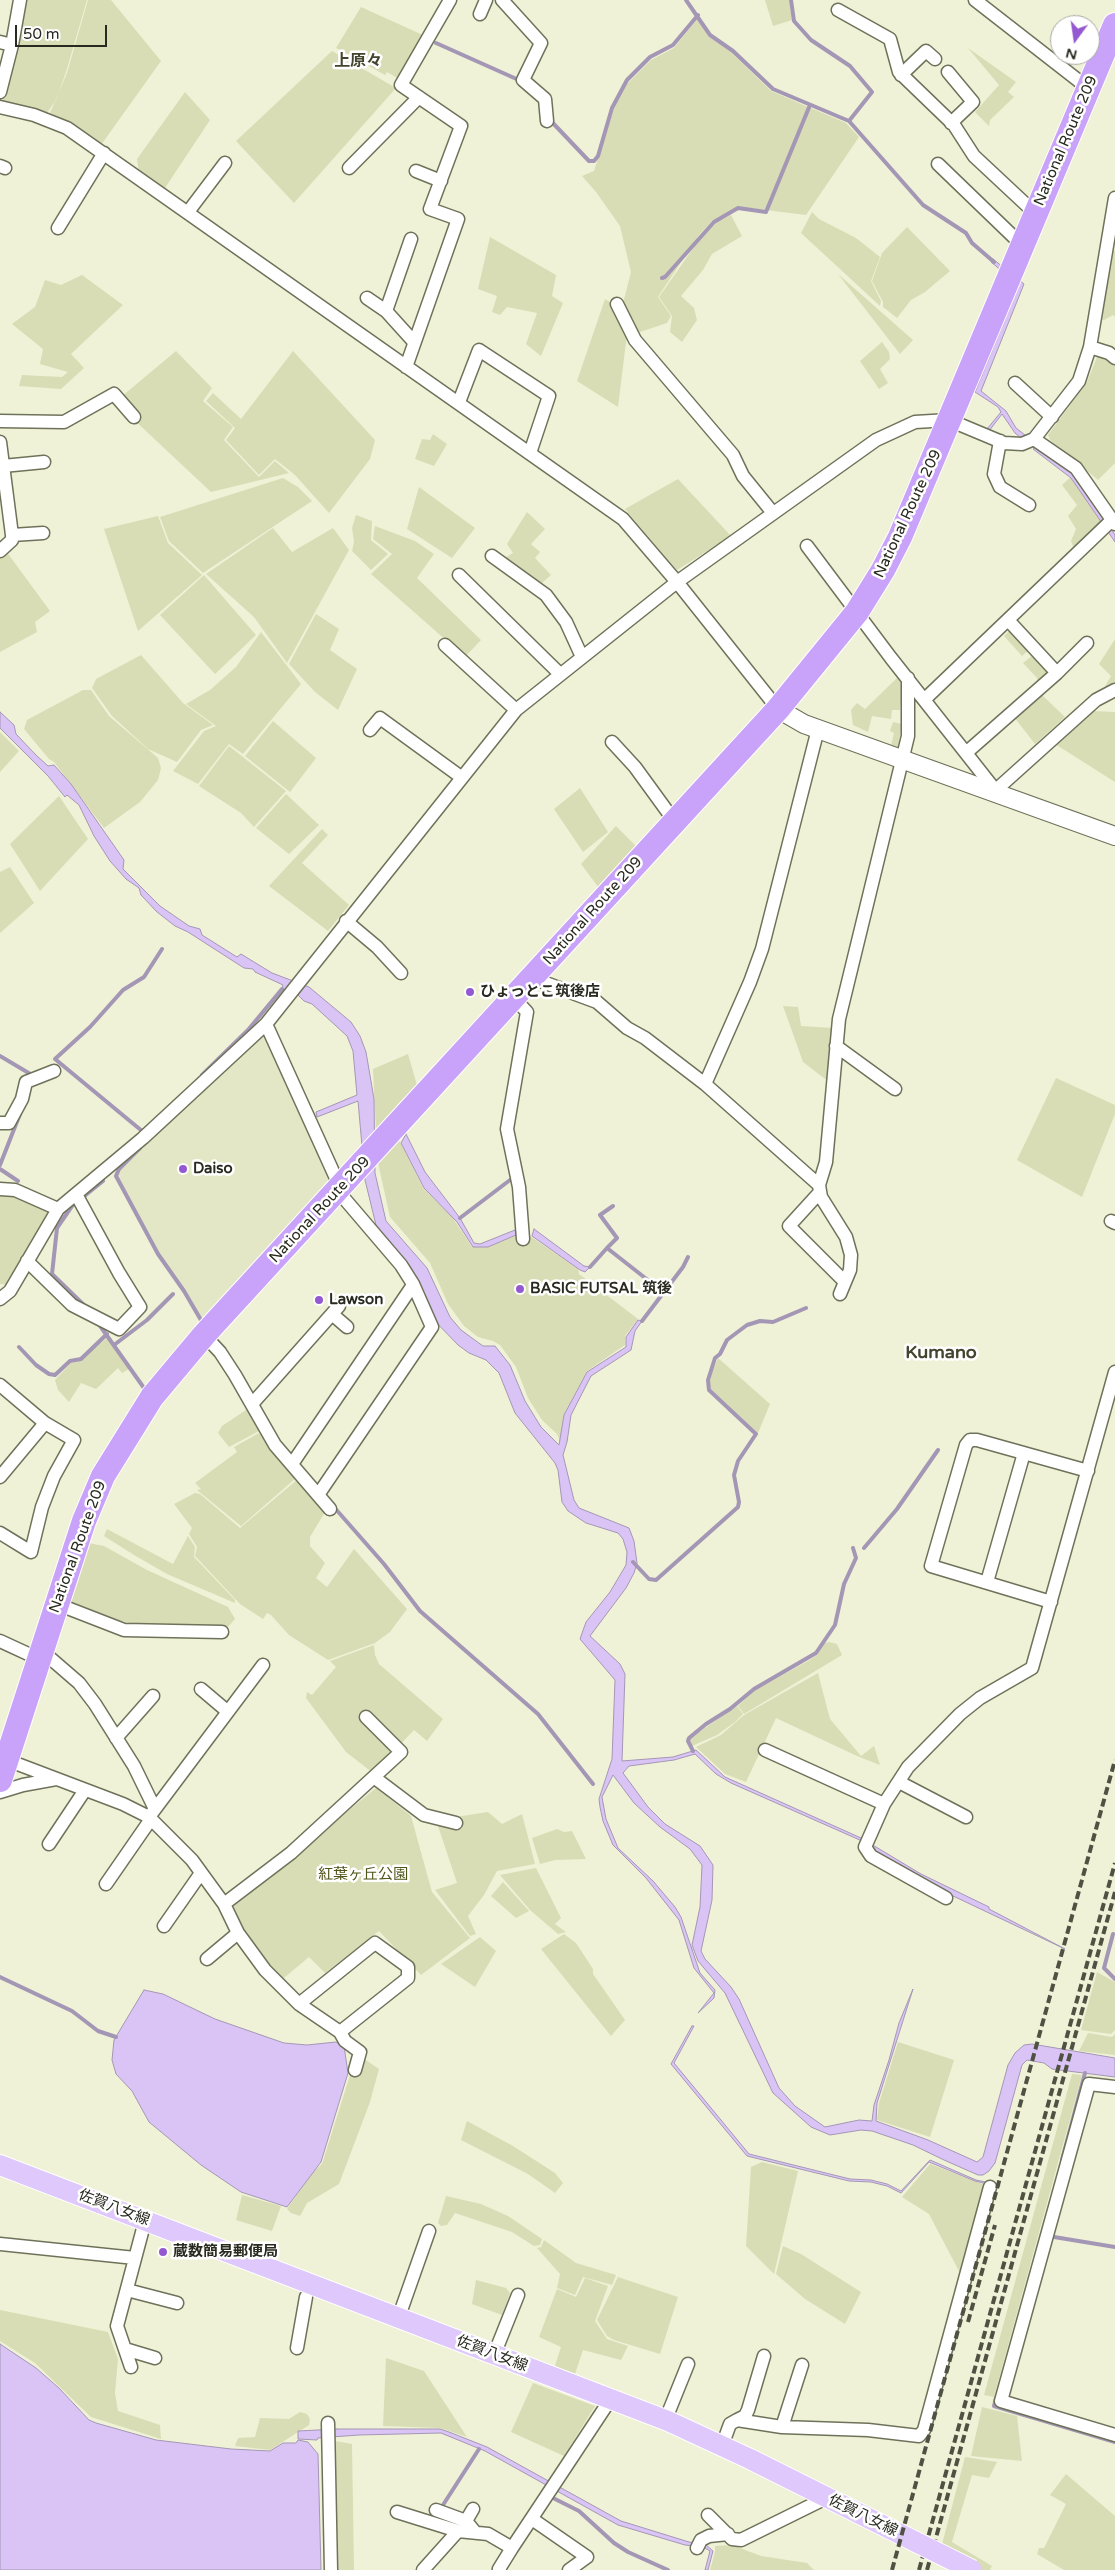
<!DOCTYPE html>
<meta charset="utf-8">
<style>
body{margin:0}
#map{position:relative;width:1115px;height:2570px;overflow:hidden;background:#eff2d6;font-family:"Varela Round",sans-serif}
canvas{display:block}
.north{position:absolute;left:1050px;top:15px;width:50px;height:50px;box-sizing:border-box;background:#fff;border:1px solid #a9a9a5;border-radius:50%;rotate:194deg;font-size:14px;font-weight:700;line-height:20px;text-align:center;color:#28291f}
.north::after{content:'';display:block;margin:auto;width:18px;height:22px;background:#9459d1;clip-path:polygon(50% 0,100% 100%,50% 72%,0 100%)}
.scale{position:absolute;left:15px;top:25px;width:92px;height:22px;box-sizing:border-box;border:2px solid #28291f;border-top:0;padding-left:6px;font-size:15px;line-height:18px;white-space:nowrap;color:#28291f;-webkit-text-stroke:4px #fff;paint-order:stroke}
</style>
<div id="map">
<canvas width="1115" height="2570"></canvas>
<div class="north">N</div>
<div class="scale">50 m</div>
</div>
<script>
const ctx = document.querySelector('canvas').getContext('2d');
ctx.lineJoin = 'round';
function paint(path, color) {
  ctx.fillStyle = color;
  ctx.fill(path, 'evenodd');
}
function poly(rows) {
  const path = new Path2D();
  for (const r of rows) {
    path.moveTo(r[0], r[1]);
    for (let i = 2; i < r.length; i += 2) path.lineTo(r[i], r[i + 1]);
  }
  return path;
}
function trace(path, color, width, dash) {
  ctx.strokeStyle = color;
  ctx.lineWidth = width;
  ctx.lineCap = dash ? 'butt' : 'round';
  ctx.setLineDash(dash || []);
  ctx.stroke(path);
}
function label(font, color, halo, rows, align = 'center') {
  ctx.font = font + ' "Varela Round","Noto Sans JP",sans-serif';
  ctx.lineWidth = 5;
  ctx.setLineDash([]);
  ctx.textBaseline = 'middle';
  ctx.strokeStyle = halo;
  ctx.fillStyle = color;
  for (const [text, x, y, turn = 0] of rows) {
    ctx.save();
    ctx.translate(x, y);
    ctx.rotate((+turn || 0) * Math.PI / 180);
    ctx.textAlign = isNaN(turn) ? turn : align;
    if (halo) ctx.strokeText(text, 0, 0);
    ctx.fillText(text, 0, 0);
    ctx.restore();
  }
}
paint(poly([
 [259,1035,266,1037,329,1181,327,1188,201,1325,181,1290,155,1251,114,1177,116,1168]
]), '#e3e7c5');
paint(poly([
 [25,0,87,0,66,72,56,100,47,113,2,102,20,33],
 [88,0,111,0,161,61,101,145,74,125,50,113,67,73],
 [765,0,789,0,792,20,773,26],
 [361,7,425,36,399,79,387,72,385,75,336,48],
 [698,18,708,36,730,51,771,91,846,123,859,137,806,215,741,207,712,221,699,235,658,297,671,316,667,323,637,333,622,307,631,272,620,226,596,192,582,176,594,171,614,108,627,84,651,60,674,48],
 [968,48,1016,82,1008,92,1014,97,990,120,989,126,975,112,999,85],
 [332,51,396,88,294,203,236,141],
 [185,92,210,120,165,188,139,172,137,159],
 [812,212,819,219,856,238,880,257,871,281,881,301,880,306,801,233],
 [731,215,742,236,712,254,703,270,681,296,694,308,697,320,682,342,670,332,672,316,659,297,701,237,716,223],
 [907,227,950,271,925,292,911,300,897,318,883,307,883,302,872,281,882,253],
 [490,237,556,275,552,296,563,303,541,356,526,344,537,313,507,307,500,315,492,312,497,296,478,289],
 [1112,249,1115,251,1115,317,1113,315,1104,320,1097,318],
 [838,274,913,340,900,354],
 [82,275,123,305,71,354,84,368,61,389,19,386,22,375,62,377,68,372,40,364,43,349,12,324,35,307,45,280,61,285],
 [605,299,613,304,627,334,618,407,577,381],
 [882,342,889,352,890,359,880,369,888,383,879,389,860,361],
 [176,351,212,388,203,401,233,427,224,440,259,477,275,461,289,473,211,492,115,402],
 [293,351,375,440,370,459,329,513,295,475,275,459,259,475,226,440,235,428,206,401,213,393,241,419],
 [1099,352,1115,360,1115,463,1098,480,1050,440,1048,435,1087,382],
 [433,434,447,444,434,466,415,459,422,439,430,440],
 [1075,473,1108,519,1076,553,1071,541,1076,529,1068,516,1077,505,1062,485],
 [283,478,298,487,312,501,203,573,169,541,160,517],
 [678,479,731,536,677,570,625,509],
 [419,487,475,528,452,558,407,529],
 [527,512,545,529,531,544,540,552,535,558,551,575,542,583,506,564,503,559,513,553,507,544],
 [356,515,372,521,371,540,388,554,371,570,352,551,354,542,352,528],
 [158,516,168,543,202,575,138,631,104,529],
 [375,526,415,541,434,554,417,578,481,640,465,657,371,574,392,554,373,539],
 [273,528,292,552,333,528,349,550,287,663,254,617,206,574],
 [6,551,50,611,35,622,37,632,0,652,0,556],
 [204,575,256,635,215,674,160,615],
 [316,614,339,629,330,650,357,669,338,710,315,692,289,664],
 [1011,629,1030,649,1022,656,1004,636],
 [261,632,301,684,243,754,229,744,198,784,173,771,204,731,216,726,186,704,210,690,236,667],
 [1115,639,1115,687,1103,690,1111,676,1099,664],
 [141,655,183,703,213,725,201,730,177,762,148,749,112,716,92,688,96,679],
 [1033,655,1051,675,1038,684,1037,678,1023,663],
 [898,677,903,687,900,710,892,710,891,719,872,716,868,732,853,725,851,710,857,703,865,709],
 [83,690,91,690,109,716,158,758,161,768,158,780,140,802,104,828,54,762,49,759,24,729,27,720],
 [1041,694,1065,717,1035,744,1014,717],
 [1092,711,1115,712,1115,782,1055,744],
 [273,721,316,758,290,792,245,756],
 [893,722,902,724,897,752,891,746,894,733,890,731],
 [0,732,19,751,0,772],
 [229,746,286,791,254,827,241,813,199,786],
 [580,788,608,832,583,852,554,809],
 [286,794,319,825,289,854,256,828],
 [59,796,88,839,40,891,10,844],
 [616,826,637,847,599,888,581,864],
 [322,829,328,835,302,863,349,905,328,931,269,886],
 [10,867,34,903,0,933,0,872],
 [783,1006,798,1007,801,1026,833,1028,829,1082,803,1062],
 [408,1054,417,1085,376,1132,373,1069],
 [1056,1078,1115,1105,1115,1114,1082,1197,1017,1160],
 [399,1140,423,1188,452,1217,472,1247,488,1247,517,1235,530,1236,578,1269,579,1274,638,1319,625,1336,625,1345,587,1371,564,1414,560,1441,557,1434,542,1420,528,1398,516,1367,500,1345,493,1341,478,1337,464,1326,448,1304,430,1263,390,1217,378,1163],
 [0,1192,14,1193,53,1209,9,1285,0,1284],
 [107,1338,129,1369,122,1373,118,1368,96,1389,81,1383,69,1402,58,1390,55,1380,71,1363,77,1362],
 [718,1358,770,1404,758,1433,711,1389,709,1379],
 [249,1408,259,1431,229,1447,218,1433,222,1426],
 [259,1433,296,1478,241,1526,197,1490,201,1489,195,1483,237,1452,234,1447],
 [298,1479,325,1512,310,1537,310,1546,325,1563,316,1578,327,1587,354,1549,407,1609,390,1632,375,1643,328,1660,289,1635,271,1615,267,1613,263,1619,240,1604,195,1556,197,1547,189,1534,192,1528,174,1504,195,1493,200,1494,240,1528],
 [107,1529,173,1564,188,1536,195,1547,194,1557,235,1600,235,1603,167,1574,134,1555,104,1536],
 [89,1543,104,1546,147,1570,228,1607,235,1619,227,1628,142,1628,123,1621,119,1623,70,1603],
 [829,1642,837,1644,842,1655,744,1714,738,1706,754,1691,808,1661,817,1655,824,1643],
 [374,1645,375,1655,379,1664,443,1719,427,1741,414,1730,373,1773,346,1752,306,1698,307,1692,312,1695,336,1667,330,1661],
 [818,1673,830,1719,861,1756,874,1746,880,1765,857,1756,776,1718,746,1782,725,1774,696,1747,721,1735,744,1715],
 [737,1706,743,1714,735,1722,717,1735,692,1746,689,1739],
 [376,1788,411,1816,432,1892,470,1938,421,1975,379,1931,325,1973,309,1957,279,1982,228,1909],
 [488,1812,502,1824,522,1814,535,1864,497,1871,484,1895,468,1916,476,1934,470,1936,435,1890,457,1883,436,1820],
 [557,1829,564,1832,572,1831,586,1859,555,1860,540,1864,532,1838],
 [536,1868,561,1918,555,1924,566,1932,558,1934,530,1910,500,1875],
 [503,1882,529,1911,516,1918,491,1896],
 [564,1934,576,1943,593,1969,593,1974,625,2020,611,2036,541,1949],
 [480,1937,496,1951,475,1987,441,1964],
 [1097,1972,1115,1982,1115,2030,1111,2034,1081,2030],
 [1088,2033,1112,2037,1115,2034,1115,2055,1079,2051],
 [898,2042,954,2060,930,2137,877,2120,879,2103],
 [360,2056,379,2069,370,2102,339,2184,307,2203,300,2216,291,2213,287,2209,313,2172,322,2164,351,2072],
 [1072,2074,1082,2075,994,2397,984,2395],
 [467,2121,513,2146,555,2173,563,2183,555,2193,528,2174,461,2140],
 [762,2162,798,2171,774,2274,746,2246,751,2167],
 [930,2164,985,2185,961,2275,929,2214,902,2197],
 [242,2195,281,2206,272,2231,236,2220],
 [446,2196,481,2204,508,2216,542,2239,540,2245,534,2246,512,2232,455,2213,447,2225,441,2226,438,2223],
 [544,2240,576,2263,616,2275,612,2285,583,2277,575,2295,557,2288,560,2274,537,2248,541,2247],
 [783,2246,801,2254,861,2292,845,2324,805,2299,776,2274],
 [618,2277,678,2297,660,2354,614,2340,607,2336,597,2320],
 [585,2278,608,2286,595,2321,607,2339,628,2346,621,2360,583,2350,574,2377,554,2369,561,2347,539,2337,557,2289,576,2297],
 [476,2280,506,2288,510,2293,502,2315,472,2304],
 [0,2310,108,2332,118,2359,115,2393,118,2411,160,2425,161,2439,91,2417,35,2363,0,2341],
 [386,2358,424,2371,467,2437,440,2428,383,2426],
 [533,2383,595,2406,564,2456,511,2432],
 [982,2407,1017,2416,1022,2461,971,2456],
 [300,2412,307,2414,310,2419,309,2425,270,2450,235,2446,238,2438,255,2437,260,2418,289,2419],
 [335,2441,352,2444,354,2570,337,2570],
 [965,2457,997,2462,989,2478,972,2475,952,2542,992,2566,990,2570,981,2570,941,2548],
 [1066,2474,1115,2516,1115,2570,1064,2570,1037,2554,1039,2548,1044,2548,1066,2504,1050,2495],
 [732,2545,761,2556,807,2563,814,2570,710,2570,715,2552,715,2546]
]), '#d9ddb5');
const water = poly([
 [993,259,1024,284,981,391,1006,411,1016,428,1025,435,1021,438,1015,433,1002,414,989,431,987,429,1001,412,998,407,975,392,1019,285,991,262,993,259],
 [1036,447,1067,468,1079,481,1115,535,1115,542,1071,478,1033,449,1036,447],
 [0,712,14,725,16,734,36,755,48,766,54,765,71,784,124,860,123,869,160,906,189,926,200,929,202,935,237,957,241,954,272,973,309,987,351,1022,360,1036,366,1052,374,1099,375,1173,386,1221,427,1268,450,1317,461,1330,483,1346,495,1346,510,1365,525,1401,541,1427,559,1445,564,1415,587,1372,626,1347,626,1337,638,1320,642,1321,635,1331,631,1350,591,1376,571,1415,567,1442,563,1455,574,1500,579,1508,629,1528,634,1541,637,1563,634,1573,626,1588,590,1636,620,1664,625,1674,622,1761,673,1757,696,1750,725,1777,861,1838,921,1874,989,1907,989,1909,1065,1949,951,1895,876,1853,862,1841,731,1783,716,1774,695,1754,674,1760,629,1766,623,1773,648,1807,665,1824,700,1846,713,1865,712,1900,701,1951,705,1959,731,1987,739,1999,779,2088,795,2106,825,2127,859,2120,872,2121,874,2105,889,2060,899,2023,913,1989,877,2103,876,2121,928,2140,977,2162,983,2157,1008,2065,1015,2053,1024,2045,1032,2044,1115,2058,1115,2077,1052,2069,1044,2063,1027,2060,1022,2065,995,2163,989,2171,983,2175,978,2175,944,2160,913,2145,872,2131,861,2130,830,2135,811,2127,773,2093,725,1993,698,1961,692,1945,700,1907,702,1865,690,1849,660,1827,634,1803,613,1775,602,1797,606,1819,618,1848,653,1881,675,1907,681,1917,700,1973,715,1990,714,1998,698,2013,714,1993,694,1968,679,1920,646,1878,613,1845,603,1821,600,1807,599,1799,612,1759,615,1680,580,1639,586,1622,610,1592,626,1565,627,1552,623,1539,618,1533,586,1523,568,1511,562,1502,558,1470,555,1463,515,1413,499,1373,486,1360,469,1353,458,1345,431,1317,409,1267,376,1225,365,1180,358,1101,317,1117,316,1112,357,1095,353,1051,347,1036,312,1004,304,1001,296,993,282,989,283,985,255,972,253,969,244,968,188,932,175,926,157,912,141,895,139,888,126,879,110,861,94,836,79,805,67,795,65,797,48,776,0,728,0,712],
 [406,1134,425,1172,460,1218,474,1243,480,1244,515,1230,516,1235,488,1247,473,1247,457,1222,424,1188,401,1143,406,1134],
 [534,1229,584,1266,590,1267,585,1272,580,1270,532,1236,534,1229],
 [144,1990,163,1994,215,2019,284,2043,307,2045,336,2042,344,2046,348,2073,321,2162,287,2207,241,2192,201,2165,149,2122,132,2091,116,2074,112,2060,114,2040,144,1990],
 [692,2026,694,2026,674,2063,749,2154,850,2179,871,2180,887,2184,901,2191,930,2160,976,2180,1000,2185,999,2187,975,2181,929,2162,901,2193,887,2186,871,2182,849,2181,747,2156,671,2064,692,2026],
 [0,2344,36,2368,59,2388,89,2420,96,2423,156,2440,231,2449,270,2451,283,2443,296,2443,298,2440,308,2442,318,2454,321,2570,0,2570,0,2344],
 [337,2429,440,2429,449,2432,487,2447,621,2521,689,2542,705,2544,713,2551,708,2570,705,2570,710,2551,703,2547,685,2545,618,2525,485,2451,441,2433,359,2435,318,2438,317,2440,298,2439,298,2431,337,2429]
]);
paint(water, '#d9c4f5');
trace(water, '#a496b5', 1);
trace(poly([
 [686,0,710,35,733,51,773,89,849,121,923,205,966,233,972,243,994,262],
 [791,0,794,21,811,40,850,66,872,92,849,121],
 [436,43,521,81],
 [550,120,589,161,594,161,598,156,612,108,627,80,650,57,673,45,698,15],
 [662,278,665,277,714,222,738,208,766,212,810,105],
 [0,1056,32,1075],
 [202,1075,248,1030,282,989],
 [144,1130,142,1131,55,1059,90,1027,123,990,144,977,162,949],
 [140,1148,119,1169,116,1176,158,1254,184,1291,201,1320],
 [0,1165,20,1114],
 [0,1169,18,1181],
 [613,1206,600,1215,617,1238,607,1248,663,1292],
 [460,1218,510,1180],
 [590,1267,607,1248],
 [86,1307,52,1274,57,1228,72,1206,103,1181],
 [642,1321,683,1267,688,1257],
 [98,1323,144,1388],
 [114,1345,147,1320,173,1294],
 [19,1347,36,1365,49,1374,55,1375,70,1361,81,1359,107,1334],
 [333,1506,384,1564,420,1611,538,1714,593,1784],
 [864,1548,897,1509,938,1450],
 [633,1562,649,1579,656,1580,738,1507,739,1502,734,1475,738,1461,756,1434,709,1390,708,1380,715,1358,720,1354,727,1340,747,1325,760,1321,773,1322,806,1308],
 [693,1751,688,1741,689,1738,706,1724,730,1709,754,1689,816,1653,835,1625,844,1584,856,1558,853,1548],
 [1113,1934,1104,1968,1115,1979],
 [0,1977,72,2011,98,2031,116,2037],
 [1062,2160,1085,2073],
 [1048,2236,1115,2247],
 [996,2398,994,2406,1115,2442],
 [555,2499,579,2511,614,2543,628,2552,668,2570],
 [443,2505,479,2449]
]), '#a496b5', 4);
const street = poly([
 [502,0,541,43,523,80,545,99,547,121],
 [975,0,1088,88],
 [838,10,890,39,899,72,954,125,974,156,1035,213],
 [480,14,486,0],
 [0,42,12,45],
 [948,72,973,102,951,123],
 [901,75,926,51,935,59],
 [0,92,12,45,20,0],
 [0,107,34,115,67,128,623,519,677,582,778,709],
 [938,164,1022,245],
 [0,166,5,168],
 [349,168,419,97],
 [416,171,441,181],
 [188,212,225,163],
 [58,228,104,153],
 [411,239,386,311,414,342],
 [367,298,386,311],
 [617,304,635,340,733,455,743,476,773,513],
 [1090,347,1109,353,1115,358],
 [406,367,458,219,430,209,461,126,401,85,450,0],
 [1015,383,1052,417],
 [459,402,479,350,549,396,530,453],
 [0,421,64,422,114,394,134,417],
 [1034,439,1076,468,1115,524],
 [1000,441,994,474,1000,487,1029,505],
 [0,442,12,535,43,533],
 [3,466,44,462],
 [807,546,891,658,999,795],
 [0,551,12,540,12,535],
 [492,556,546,595,566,622,582,657],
 [459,575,560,674],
 [1008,620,1057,673,1087,643],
 [445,645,516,710],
 [925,699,1112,520],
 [370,730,380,718,461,777],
 [612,742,635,767,675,822],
 [967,752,1057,673],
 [997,789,1096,700,1115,690],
 [346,921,377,947,401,973],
 [532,978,597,1002,627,1028,645,1038,705,1084,819,1185],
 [514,998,527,1012,507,1129,519,1187,523,1239],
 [266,1024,340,1187],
 [836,1046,895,1089],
 [705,1084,750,982,762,949,818,729],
 [0,1123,9,1123,22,1099,26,1082,54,1071],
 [0,1189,15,1190,58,1209],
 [820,1192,789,1226,845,1282],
 [1111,1221,1115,1223],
 [27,1261,72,1305,119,1329,140,1307,119,1273,76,1194],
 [840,1294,850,1270,851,1255,846,1237,821,1197,819,1185,826,1162,839,1019,908,736,908,678],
 [0,1299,10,1291,58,1209,143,1138,266,1024,516,710,677,582,876,440,915,422,949,420,1004,443,1022,444,1034,439,1079,381,1090,347,1115,198],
 [332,1314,347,1327],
 [204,1335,220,1352,235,1375,275,1445,330,1509],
 [0,1385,45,1423,0,1477],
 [252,1404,339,1306],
 [292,1464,413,1285],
 [318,1495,432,1327,413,1284,401,1265,337,1190],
 [0,1533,31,1552,42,1507,54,1476,74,1440,45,1423],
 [987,1582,1024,1453],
 [1051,1602,931,1566,966,1445,970,1440,977,1440,1088,1471],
 [57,1604,124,1630,222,1632],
 [0,1641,39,1659],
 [42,1651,79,1683,95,1704,134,1766,155,1809],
 [201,1689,227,1711],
 [116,1738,153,1696],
 [765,1750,884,1804],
 [7,1760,123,1804,149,1817,192,1860,224,1904,238,1933,265,1970,299,2004,340,2032,345,2041,360,2052,355,2070],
 [375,1778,424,1815,456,1823],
 [899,1782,966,1817],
 [0,1792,23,1785,56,1779],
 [152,1813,263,1665],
 [49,1844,85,1790],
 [106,1884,151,1819],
 [946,1898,871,1856,865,1847,884,1804,908,1767,960,1714,980,1698,1032,1668,1115,1372],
 [224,1904,291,1853,401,1752,366,1717],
 [164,1926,201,1873],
 [207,1959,238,1933],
 [299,2004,375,1943,408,1967,408,1978,340,2032],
 [1115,2087,1089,2084,1001,2401,1115,2435],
 [0,2244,135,2258],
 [127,2290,177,2303],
 [398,2319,429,2231],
 [297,2348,306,2297],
 [125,2349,155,2358],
 [494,2355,518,2295],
 [131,2367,117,2326,145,2221],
 [737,2420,745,2416,748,2410,764,2356],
 [665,2421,688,2364],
 [328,2423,331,2570],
 [782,2427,802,2365],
 [722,2446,730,2424,737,2420,782,2427,868,2430,919,2436,924,2430,990,2187],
 [436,2510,466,2521,475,2532],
 [397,2512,458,2531],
 [708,2515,732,2539,741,2540,826,2498],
 [532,2519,587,2557,569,2570],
 [466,2521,473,2509],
 [697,2548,701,2540,709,2536,728,2534],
 [423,2570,458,2531,488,2534,512,2548],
 [500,2570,499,2569,512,2548,610,2400]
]);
const secondary = poly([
 [778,709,804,724,1115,836]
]);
const primary = poly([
 [0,2165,668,2421,750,2459,916,2542]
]);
const highway = poly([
 [0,1780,84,1521,103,1476,152,1397,204,1335,778,709,857,612,883,570,900,537,1115,25]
]);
trace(street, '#6f725a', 15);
trace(secondary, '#6f725a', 20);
trace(primary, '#fff', 22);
trace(highway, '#fff', 26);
trace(street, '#fff', 12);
trace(secondary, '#fff', 18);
trace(primary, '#dfc8fb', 20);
trace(highway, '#c9a3f9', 24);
trace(poly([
 [968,2322,995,2225],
 [892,2570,1115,1760],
 [919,2570,1115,1863],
 [927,2570,1115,1892]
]), '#4f5143', 4, [8, 4]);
const primaryBridge = poly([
 [916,2542,972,2570]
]);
trace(primaryBridge, '#fff', 22, []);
trace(primaryBridge, '#dfc8fb', 20);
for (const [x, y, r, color] of [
 [470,992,5,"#9459d1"],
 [183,1169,5,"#9459d1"],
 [520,1289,5,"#9459d1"],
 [319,1300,5,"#9459d1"],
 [163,2252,5,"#9459d1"]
]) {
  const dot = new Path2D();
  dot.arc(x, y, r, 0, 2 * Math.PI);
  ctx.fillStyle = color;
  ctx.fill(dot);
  trace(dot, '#fff', 2);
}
label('15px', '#28291f', '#fff', [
 ["National Route 209",1066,141,-67],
 ["National Route 209",908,514,-65],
 ["National Route 209",593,911,-48],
 ["National Route 209",320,1210,-47],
 ["National Route 209",78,1547,-70],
 ["佐賀八女線",114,2208,21],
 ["佐賀八女線",492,2354,21],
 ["佐賀八女線",863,2516,26]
]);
label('bold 15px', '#28291f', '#fff', [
 ["ひょっとこ筑後店",480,992],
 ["Daiso",193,1169],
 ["BASIC FUTSAL 筑後",530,1289],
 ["Lawson",329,1300],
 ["蔵数簡易郵便局",173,2252]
], 'left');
label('15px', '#51551a', '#fff', [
 ["紅葉ヶ丘公園",363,1875]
]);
label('bold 16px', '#43452e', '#fff', [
 ["上原々",358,62]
]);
label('bold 18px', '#43452e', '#fff', [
 ["Kumano",941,1353]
]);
</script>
